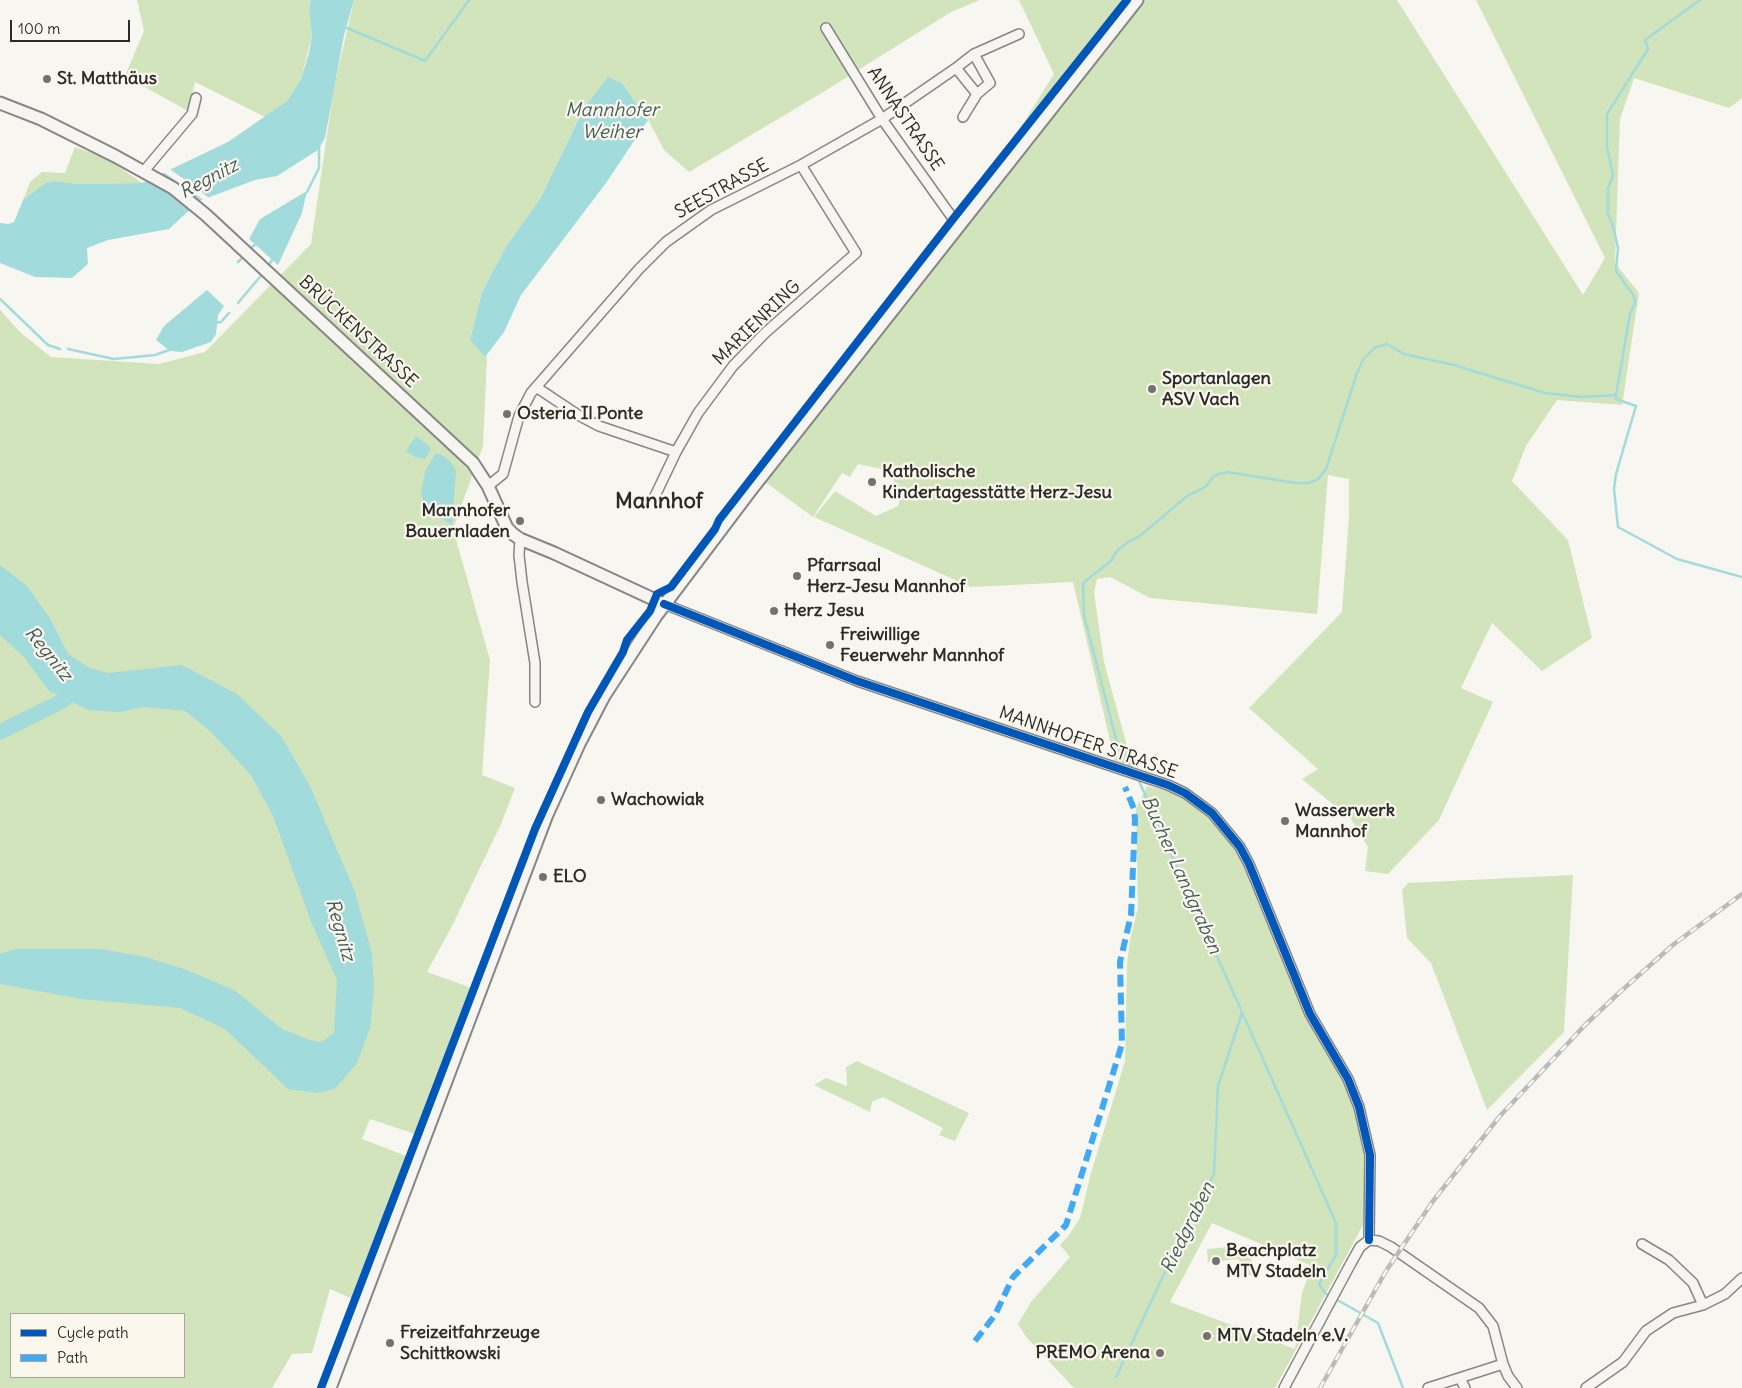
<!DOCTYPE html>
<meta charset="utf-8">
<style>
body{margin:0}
#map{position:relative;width:1742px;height:1388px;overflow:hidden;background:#f8f6f0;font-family:Delius,sans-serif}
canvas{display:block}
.legend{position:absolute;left:10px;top:1313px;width:175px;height:65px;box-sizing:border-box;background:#fbf7ec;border:1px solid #a8a59f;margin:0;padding:6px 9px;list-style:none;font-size:15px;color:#2b2b2b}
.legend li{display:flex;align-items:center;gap:10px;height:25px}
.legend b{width:25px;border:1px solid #a8a59f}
.scale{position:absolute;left:10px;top:20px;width:120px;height:22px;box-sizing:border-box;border:2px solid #2b2b2b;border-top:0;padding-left:6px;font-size:15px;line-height:18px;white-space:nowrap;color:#2b2b2b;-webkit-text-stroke:4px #fbf7ec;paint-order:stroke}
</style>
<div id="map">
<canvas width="1742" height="1388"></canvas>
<ul class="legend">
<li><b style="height:6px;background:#0057b8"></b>Cycle path</li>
<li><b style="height:6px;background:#3fa9f5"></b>Path</li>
</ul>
<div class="scale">100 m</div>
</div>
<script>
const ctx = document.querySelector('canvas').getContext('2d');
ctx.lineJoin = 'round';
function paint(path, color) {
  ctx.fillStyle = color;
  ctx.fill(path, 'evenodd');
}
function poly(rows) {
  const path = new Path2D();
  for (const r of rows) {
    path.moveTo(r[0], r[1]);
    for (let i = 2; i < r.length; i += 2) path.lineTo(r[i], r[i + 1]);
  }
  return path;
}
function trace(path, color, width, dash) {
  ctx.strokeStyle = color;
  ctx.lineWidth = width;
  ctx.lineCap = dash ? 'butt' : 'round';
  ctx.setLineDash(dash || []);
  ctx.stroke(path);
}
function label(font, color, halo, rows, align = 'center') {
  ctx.font = font + ' Delius,sans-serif';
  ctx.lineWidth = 4.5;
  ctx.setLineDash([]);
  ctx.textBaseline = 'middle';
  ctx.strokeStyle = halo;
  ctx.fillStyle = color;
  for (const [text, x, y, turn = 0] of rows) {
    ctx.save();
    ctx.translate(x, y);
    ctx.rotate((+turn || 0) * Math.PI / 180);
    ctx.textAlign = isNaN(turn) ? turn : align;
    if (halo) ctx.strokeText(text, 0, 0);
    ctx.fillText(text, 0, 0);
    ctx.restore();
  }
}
paint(poly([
 [137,0,311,0,309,10,312,36,301,79,287,101,265,117,195,82,188,111,125,76,144,31],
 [354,0,980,0,951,12,820,94,689,172,664,150,648,119,623,84,584,108,540,199,507,245,482,292,470,340,487,357,483,446,453,529,490,660,482,775,515,788,501,824,452,926,427,972,472,988,415,1134,370,1119,362,1139,414,1159,355,1300,330,1289,312,1353,292,1354,272,1388,0,1388,0,310,21,333,51,357,159,364,205,352,311,244,334,87],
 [11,1314,184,1314,184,1377,11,1377],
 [1019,0,1397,0,1583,295,1605,258,1476,0,1742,0,1742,98,1729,108,1634,78,1620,119,1615,263,1639,293,1622,405,1557,400,1526,446,1512,481,1568,540,1592,638,1542,671,1492,623,1461,688,1493,702,1439,820,1388,874,1365,871,1368,847,1351,819,1302,779,1318,769,1249,708,1342,612,1349,517,1349,479,1328,475,1317,614,1150,598,1110,577,1097,579,1094,593,1104,662,1133,768,1115,762,1073,582,971,587,814,517,835,491,876,516,898,506,901,493,887,470,858,464,850,477,842,473,813,517,761,479,957,229,1054,74],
 [75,147,108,159,142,183,77,184,56,181,23,200,30,182,42,172,65,173],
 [1147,786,1168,791,1195,804,1231,829,1242,842,1304,998,1344,1071,1371,1156,1363,1225,1275,1388,1074,1388,1027,1338,1018,1324,1031,1302,1070,1257,1060,1245,1069,1235,1080,1218,1091,1173,1125,1061,1127,965,1130,940,1138,907,1136,809],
 [1212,1223,1312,1266,1302,1293,1295,1349,1170,1302],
 [1573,875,1564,1032,1487,1110,1431,963,1407,938,1402,890,1408,883],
 [857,1061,969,1113,955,1141,939,1135,943,1128,883,1097,872,1102,870,1112,814,1085,826,1078,847,1086,846,1067],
 [1250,1245,1253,1275,1241,1276,1239,1259,1208,1262,1207,1249]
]), '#d2e4bc');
paint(poly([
 [311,0,354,0,344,35,325,138,318,150,277,176,255,180,199,201,169,229,108,240,87,248,88,264,72,278,35,277,0,263,0,223,8,224,14,222,23,200,46,183,56,181,77,184,142,183,228,142,287,101,301,79,309,53,312,36,309,10],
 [608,77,623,84,648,120,606,183,521,295,504,332,485,357,470,340,482,292,507,245,540,199,584,108],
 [307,191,302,213,278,265,249,239,260,219],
 [207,290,224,306,218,315,216,334,211,342,182,352,170,351,156,340,164,326],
 [416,436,431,448,425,459,415,457,406,451],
 [435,454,440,454,449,460,456,470,452,525,425,509,421,492,425,472],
 [0,565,27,586,51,620,68,654,90,668,108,673,182,665,237,694,281,736,310,786,355,892,372,954,374,989,370,1028,357,1063,335,1089,317,1093,288,1089,225,1029,180,1008,81,999,0,984,0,954,15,949,101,949,146,957,187,970,234,990,282,1029,310,1040,321,1042,334,1033,337,980,312,924,273,816,251,775,210,731,185,711,144,707,119,712,88,710,49,691,24,657,0,635]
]), '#a2dbdc');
paint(poly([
 [168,168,197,188,210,199,205,201,162,171]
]), '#f8f6f0');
trace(poly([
 [347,28,425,61,469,0],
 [307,192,319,168,319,146],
 [249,250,258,242],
 [238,262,244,256],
 [267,268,274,257],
 [0,299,48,345,60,349],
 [238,303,264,272],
 [213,323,221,322,229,313],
 [68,349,114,359,155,355,172,349],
 [1616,395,1616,399,1636,406,1616,474,1614,489,1618,527,1677,559,1742,577],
 [1133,770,1116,739,1084,615,1083,583,1111,561,1117,551,1128,542,1140,536,1187,496,1205,487,1215,475,1227,472,1296,483,1309,483,1318,479,1326,469,1357,373,1363,360,1374,348,1387,344,1404,354,1454,365,1545,393,1582,397,1616,395,1630,314,1635,303,1634,296,1616,271,1618,248,1613,226,1608,214,1608,188,1613,175,1607,147,1607,114,1648,49,1645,40,1700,0],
 [1138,779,1336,1223,1336,1255,1319,1284,1325,1293,1378,1323,1403,1388],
 [1116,1377,1177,1246,1214,1174,1218,1086,1242,1013]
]), '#a2dbdc', 2.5);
trace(poly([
 [0,732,64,700,76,687]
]), '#a2dbdc', 15);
const minor = poly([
 [826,28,882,119,959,227],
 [974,54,1019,34],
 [963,117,977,94,990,83,974,54,956,68,977,94],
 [144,171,192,114,196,98],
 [536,387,578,415,599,426,676,452,698,413,733,366,765,333,856,253,801,165],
 [488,486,503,474,519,416,531,393,639,269,666,242,711,210,801,165,882,119,956,68],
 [655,496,676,452],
 [520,539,519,555,522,582,535,663,535,702],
 [664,604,857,681,1168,785,1185,793,1212,813,1240,847,1249,864,1310,1014,1348,1079,1359,1107,1370,1155,1369,1240],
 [1369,1240,1379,1241,1391,1247,1479,1308,1493,1326,1503,1364,1508,1376,1517,1388],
 [1642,1244,1669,1260,1693,1283,1703,1305],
 [1460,1378,1465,1388],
 [1284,1388,1350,1265,1360,1247,1369,1240],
 [1428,1388,1503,1364],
 [1586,1388,1623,1362,1646,1331,1673,1313,1703,1305,1725,1294,1742,1278]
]);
const major = poly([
 [0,103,41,119,115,156,173,188,206,215,473,463,488,486,507,528,513,534,520,539,554,553,664,604],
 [330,1388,546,817,579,744,604,696,656,616,751,490,1137,0]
]);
trace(minor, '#878684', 12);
trace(major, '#878684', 15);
trace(minor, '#f6f5f1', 9);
trace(major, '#f6f5f1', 11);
const rail = poly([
 [1320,1388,1386,1271,1433,1201,1500,1116,1585,1025,1620,992,1674,944,1742,894]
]);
trace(rail, '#bcbab8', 4.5);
trace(rail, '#fbf7ec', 2.5, [8]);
trace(poly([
 [975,1341,995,1315,1013,1277,1066,1225,1122,1044,1120,962,1131,915,1135,820,1134,809,1125,787]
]), '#3fa9f5', 6, [12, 6]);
trace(poly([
 [664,604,857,681,1168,785,1185,793,1212,813,1240,847,1249,864,1310,1014,1348,1079,1359,1107,1370,1155,1369,1240],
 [321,1388,535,829,588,712,623,652,627,640,650,611,657,594,671,587,715,529,719,520,953,219,1127,0]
]), '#0057b8', 8);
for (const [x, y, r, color] of [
 [47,79,5,"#737270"],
 [1152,389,5,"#737270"],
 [507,414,5,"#737270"],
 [872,482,5,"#737270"],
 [520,521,5,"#737270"],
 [797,576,5,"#737270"],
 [774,611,5,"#737270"],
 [830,645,5,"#737270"],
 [601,800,5,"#737270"],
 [1285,821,5,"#737270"],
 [543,877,5,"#737270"],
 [1216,1261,5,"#737270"],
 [1207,1336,5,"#737270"],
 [390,1343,5,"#737270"],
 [1160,1353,5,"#737270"]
]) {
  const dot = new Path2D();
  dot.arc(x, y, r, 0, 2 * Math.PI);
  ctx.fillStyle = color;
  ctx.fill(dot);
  trace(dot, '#fbf7ec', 2);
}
label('bold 18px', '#2b2b2b', '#fbf7ec', [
 ["St. Matthäus",57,79],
 ["Sportanlagen",1162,379],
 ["ASV Vach",1162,400],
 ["Osteria Il Ponte",517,414],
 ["Katholische",882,472],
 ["Kindertagesstätte Herz-Jesu",882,493],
 ["Mannhofer",510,511,"right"],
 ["Bauernladen",510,532,"right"],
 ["Pfarrsaal",807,566],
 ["Herz-Jesu Mannhof",807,587],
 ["Herz Jesu",784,611],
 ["Freiwillige",840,635],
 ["Feuerwehr Mannhof",840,656],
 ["Wachowiak",611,800],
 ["Wasserwerk",1295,811],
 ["Mannhof",1295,832],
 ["ELO",553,877],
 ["Beachplatz",1226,1251],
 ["MTV Stadeln",1226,1272],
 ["Freizeitfahrzeuge",400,1333],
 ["Schittkowski",400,1354],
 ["MTV Stadeln e.V.",1217,1336],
 ["PREMO Arena",1150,1353,"right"]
], 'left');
label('18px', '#2b2b2b', '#fbf7ec', [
 ["ANNASTRASSE",905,119,56],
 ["SEESTRASSE",722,189,-29],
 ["MARIENRING",757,323,-44],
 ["BRÜCKENSTRASSE",358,332,43],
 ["MANNHOFER STRASSE",1088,743,19]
]);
label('italic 19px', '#445c5e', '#fbf7ec', [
 ["Mannhofer",612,111],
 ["Weiher",612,133],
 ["Regnitz",209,179,-28],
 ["Regnitz",48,654,51],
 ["Bucher Landgraben",1181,875,66],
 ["Regnitz",340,930,74],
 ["Riedgraben",1188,1228,-64]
]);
label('bold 22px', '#2b2b2b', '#fbf7ec', [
 ["Mannhof",659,502]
]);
</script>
